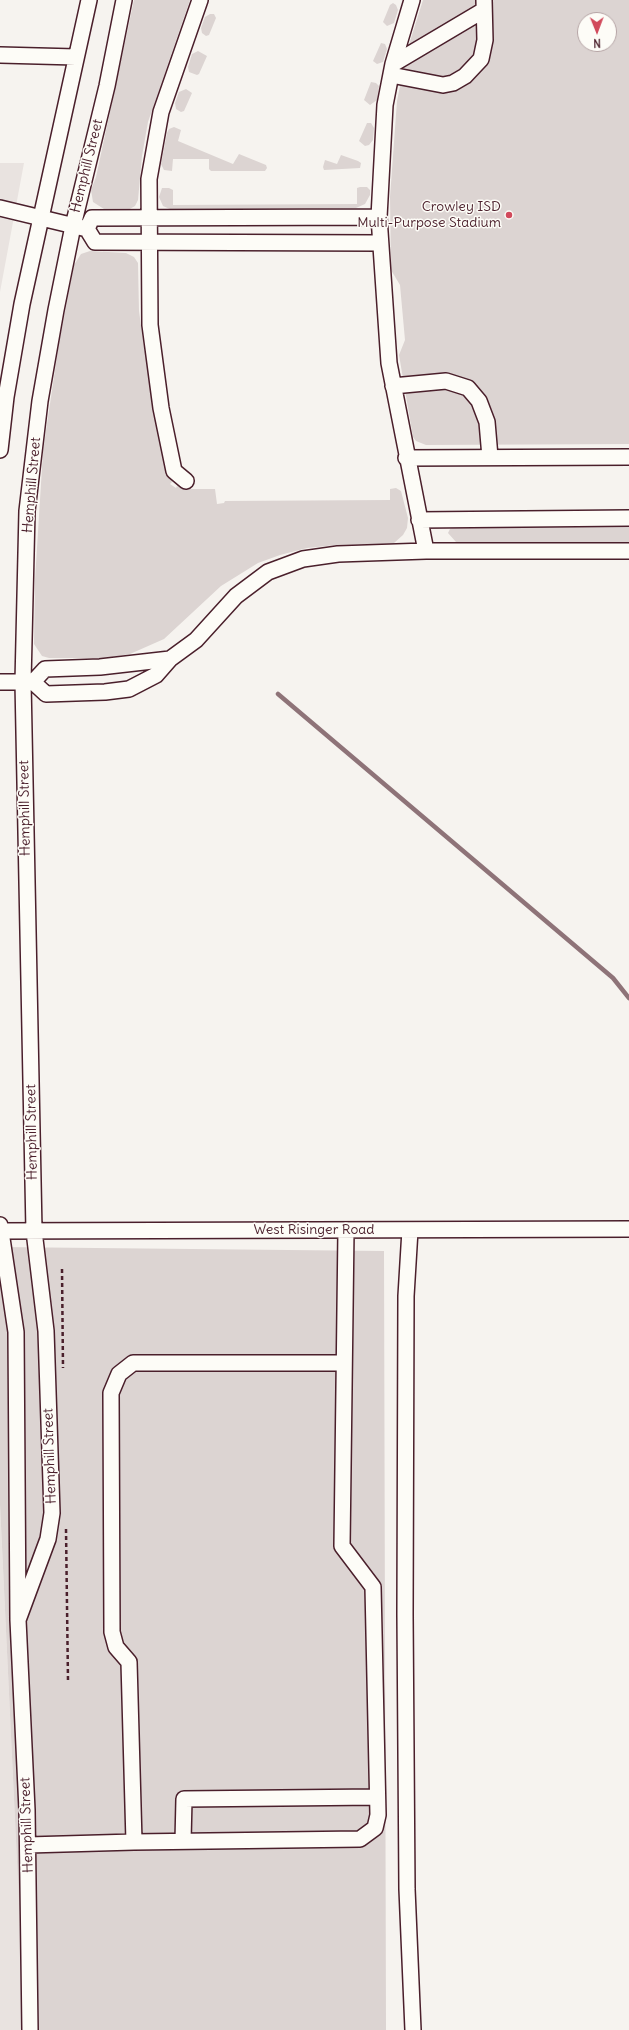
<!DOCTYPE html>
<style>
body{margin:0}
#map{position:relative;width:629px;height:2030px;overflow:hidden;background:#f6f3ef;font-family:Delius,sans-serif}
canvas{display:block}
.north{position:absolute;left:577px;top:12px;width:40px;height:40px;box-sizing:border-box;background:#fdfcf7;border:1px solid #b5a4a5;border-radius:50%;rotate:179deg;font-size:11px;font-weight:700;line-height:16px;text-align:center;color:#4a1f2b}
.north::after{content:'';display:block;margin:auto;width:14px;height:18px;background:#d1495b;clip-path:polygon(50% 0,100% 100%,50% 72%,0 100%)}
</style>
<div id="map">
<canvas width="629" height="2030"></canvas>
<div class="north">N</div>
</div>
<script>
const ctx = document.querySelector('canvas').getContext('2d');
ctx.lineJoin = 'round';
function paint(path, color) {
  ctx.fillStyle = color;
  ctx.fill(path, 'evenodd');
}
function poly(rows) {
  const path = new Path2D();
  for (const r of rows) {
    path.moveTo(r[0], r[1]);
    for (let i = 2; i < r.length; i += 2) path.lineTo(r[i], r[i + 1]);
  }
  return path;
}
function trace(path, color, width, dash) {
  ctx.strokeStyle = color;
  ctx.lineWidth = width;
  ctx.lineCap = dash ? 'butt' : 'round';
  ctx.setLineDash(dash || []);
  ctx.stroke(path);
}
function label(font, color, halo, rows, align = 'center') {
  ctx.font = font + ' Delius,sans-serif';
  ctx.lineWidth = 3;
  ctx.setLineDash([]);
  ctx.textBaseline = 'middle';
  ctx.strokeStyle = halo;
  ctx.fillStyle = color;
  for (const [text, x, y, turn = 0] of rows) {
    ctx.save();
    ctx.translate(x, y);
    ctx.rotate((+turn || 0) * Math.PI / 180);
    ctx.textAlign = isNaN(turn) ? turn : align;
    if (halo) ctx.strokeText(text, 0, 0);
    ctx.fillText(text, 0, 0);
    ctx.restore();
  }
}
paint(poly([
 [0,163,24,163,0,292],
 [0,1505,23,1988,32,2030,0,2030]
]), '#e9e3e0');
paint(poly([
 [134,0,190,0,148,122,142,156,138,200,135,206,128,210,104,209,93,202,91,190,96,177],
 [423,0,629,0,629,444,426,445,416,441,413,437,399,355,405,340,400,285,391,270,390,197,397,101,407,51],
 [585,20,609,20,609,44,585,44],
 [393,3,396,5,398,10,394,23,387,26,383,22,390,5],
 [210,14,214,14,216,18,209,35,206,36,202,33,201,28,205,17],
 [381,43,385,44,387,49,383,62,377,64,373,61],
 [198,51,207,56,199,74,197,75,189,72,188,67,192,54],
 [371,82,376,83,379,86,377,100,370,105,364,100],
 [186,89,192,93,184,111,181,112,176,109,175,103,179,92],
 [367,123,371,123,374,128,373,140,369,145,365,146,359,141],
 [174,127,181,130,178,141,233,164,239,154,266,165,267,168,265,171,211,171,209,169,209,159,173,159,172,171,164,170,161,164,167,133,169,129],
 [341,155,358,161,361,163,360,168,324,170,323,167,325,160,337,164],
 [360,187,367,187,370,190,370,195,365,204,356,208,172,210,163,206,159,197,162,188,169,188,173,190,173,205,357,204,357,188],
 [90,251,126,253,134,257,138,263,139,311,144,347,166,469,172,482,170,484,176,488,177,486,184,489,215,489,217,504,224,503,225,501,390,500,390,489,396,488,401,491,408,518,407,528,403,535,394,543,388,544,336,545,307,548,280,555,258,563,221,586,164,639,130,654,106,658,49,658,42,656,34,644,35,580,43,451,59,343,74,265,81,254],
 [629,526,629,543,464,544,456,542,448,533,450,529,455,527],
 [0,1247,384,1251,386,2030,32,2030,23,1988,0,1505]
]), '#dcd4d2');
trace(poly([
 [278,694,613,978,629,998]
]), '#8e7378', 4.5);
const minor = poly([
 [0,55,76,57],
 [393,64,484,10],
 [391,75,443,85,453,83,465,76,481,59,485,40,484,0],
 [0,208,87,229,95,242,379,243],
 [87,229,92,218,379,217],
 [393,386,446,381,468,388,479,401,487,422,490,457],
 [0,450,6,397,22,304,89,0],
 [406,458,629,457],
 [186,481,174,471,161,408,150,325,149,179,161,112,200,0],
 [419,520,629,518],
 [426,551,629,551],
 [170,659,196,640,236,596,268,572,303,559,338,554,426,551,389,363,379,217,385,105,393,64,412,0],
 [0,682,33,682,46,694,105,692,129,689,156,675,170,659,100,667,45,669,33,682],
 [0,1225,16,1332,18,1620,27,1810,30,2030],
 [410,1230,406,1296,405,1614,407,1889,413,2030],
 [0,1231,629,1229],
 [344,1363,133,1363,119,1374,111,1393,112,1632,116,1647,129,1662,134,1842,360,1839,375,1828,378,1815,373,1587,342,1546,346,1230],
 [18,1620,48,1539,52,1513,46,1331,34,1231,23,682,27,511,40,401,56,310,73,226,107,86,124,0],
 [183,1841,184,1799,377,1797],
 [28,1845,134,1842]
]);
trace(minor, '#4a1f2b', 18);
trace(poly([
 [62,1269,63,1368],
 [66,1529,68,1681]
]), '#4a1f2b', 2.5, [4, 3]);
trace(minor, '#fdfcf7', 15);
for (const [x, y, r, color] of [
 [509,215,4,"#d1495b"]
]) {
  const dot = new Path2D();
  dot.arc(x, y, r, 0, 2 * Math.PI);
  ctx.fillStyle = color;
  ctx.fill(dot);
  trace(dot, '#fdfcf7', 1.5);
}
label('14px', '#4a1f2b', '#fdfcf7', [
 ["Hemphill Street",87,166,-76],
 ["Hemphill Street",32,485,-85],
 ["Hemphill Street",25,808,-91],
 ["Hemphill Street",32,1132,-91],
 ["West Risinger Road",314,1230],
 ["Hemphill Street",50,1456,-92],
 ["Hemphill Street",27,1825,-92]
]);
label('14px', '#4a1f2b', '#fdfcf7', [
 ["Crowley ISD",501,207],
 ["Multi-Purpose Stadium",501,223]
], 'right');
</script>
